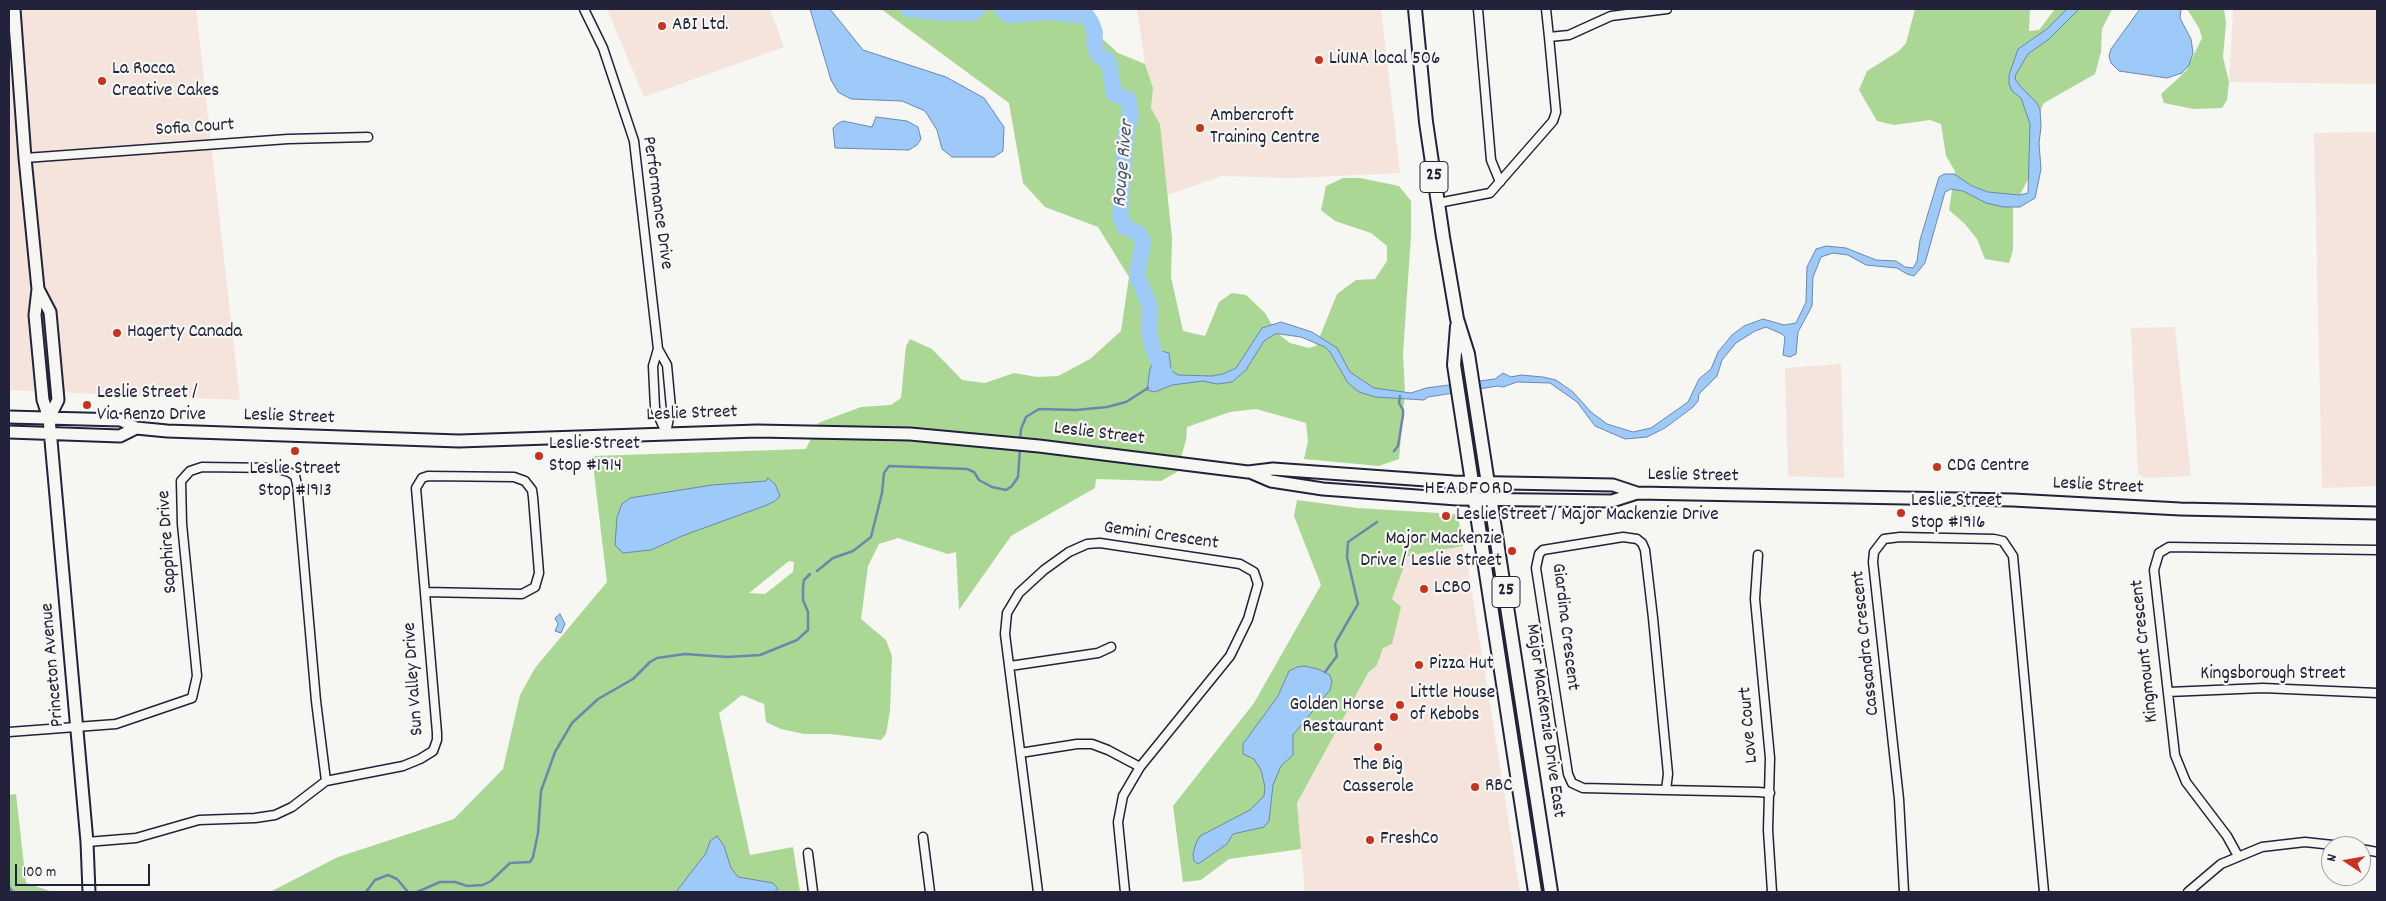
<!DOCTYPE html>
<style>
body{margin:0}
#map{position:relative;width:2386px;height:901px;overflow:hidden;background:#f6f6f2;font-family:Dekko,sans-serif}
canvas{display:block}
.frame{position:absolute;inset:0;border:10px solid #22223b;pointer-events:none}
.north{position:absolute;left:2321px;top:836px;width:50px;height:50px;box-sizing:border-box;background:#f6f6f2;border:1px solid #a1a1a9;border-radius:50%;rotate:282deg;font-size:14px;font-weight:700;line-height:20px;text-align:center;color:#22223b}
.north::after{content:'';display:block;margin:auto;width:18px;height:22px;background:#c8321e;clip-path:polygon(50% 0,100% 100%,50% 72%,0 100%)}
.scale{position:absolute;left:15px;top:864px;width:135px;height:22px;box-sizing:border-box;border:2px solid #22223b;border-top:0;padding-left:6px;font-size:15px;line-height:18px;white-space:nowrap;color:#22223b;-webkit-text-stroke:4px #f6f6f2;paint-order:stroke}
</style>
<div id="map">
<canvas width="2386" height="901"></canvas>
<div class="frame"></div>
<div class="north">N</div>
<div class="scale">100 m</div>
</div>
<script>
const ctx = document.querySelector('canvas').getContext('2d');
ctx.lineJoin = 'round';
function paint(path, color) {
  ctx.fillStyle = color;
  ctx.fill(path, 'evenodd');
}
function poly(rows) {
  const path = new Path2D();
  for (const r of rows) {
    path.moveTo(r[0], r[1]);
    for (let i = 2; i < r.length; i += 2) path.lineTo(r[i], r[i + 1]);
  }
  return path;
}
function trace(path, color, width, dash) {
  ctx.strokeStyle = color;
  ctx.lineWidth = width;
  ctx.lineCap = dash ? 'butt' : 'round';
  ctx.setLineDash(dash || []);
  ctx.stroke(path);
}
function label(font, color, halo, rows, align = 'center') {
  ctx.font = font + ' Dekko,sans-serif';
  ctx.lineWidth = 4.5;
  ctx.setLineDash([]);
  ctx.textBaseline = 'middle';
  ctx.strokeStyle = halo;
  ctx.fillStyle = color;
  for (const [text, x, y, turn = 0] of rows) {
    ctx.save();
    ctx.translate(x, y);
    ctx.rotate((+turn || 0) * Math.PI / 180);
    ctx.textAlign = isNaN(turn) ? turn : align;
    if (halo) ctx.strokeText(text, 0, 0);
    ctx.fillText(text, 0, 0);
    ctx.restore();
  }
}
paint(poly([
 [9,9,196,9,240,400,9,390],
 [607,9,770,9,784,47,644,97],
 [1137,9,1381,9,1400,173,1292,178,1222,176,1167,195,1160,124,1151,108,1153,88,1145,64],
 [2233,9,2377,9,2377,84,2229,82],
 [2377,132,2377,486,2322,488,2314,133],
 [2175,327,2191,476,2146,478,2138,474,2131,328],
 [1841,364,1844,478,1788,476,1785,368],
 [1463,546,1467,561,1520,892,1305,892,1297,803,1368,673,1377,665,1392,599,1408,556]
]), '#f4e4db');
paint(poly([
 [881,9,1039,9,1040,14,1082,20,1118,53,1145,64,1153,88,1151,108,1160,124,1172,238,1171,277,1183,331,1205,336,1219,302,1232,293,1246,295,1265,313,1276,332,1290,343,1309,348,1316,346,1337,294,1356,280,1375,279,1387,261,1387,246,1371,233,1335,221,1321,210,1326,186,1343,178,1360,178,1399,186,1411,201,1411,235,1403,354,1405,392,1399,459,1379,466,1304,459,1308,441,1306,423,1256,409,1230,412,1187,427,1186,440,1177,472,1161,481,1096,479,1095,488,1011,536,959,610,956,552,948,554,898,538,879,544,868,566,861,619,886,640,892,656,890,711,886,734,881,740,830,734,804,734,781,729,766,722,764,704,742,695,719,713,750,855,793,847,800,892,264,892,270,892,338,857,454,819,503,769,520,695,535,668,607,582,592,456,806,449,818,423,861,407,891,405,901,398,906,346,910,339,932,349,962,380,985,383,1014,373,1037,377,1058,376,1090,359,1121,331,1129,277,1098,227,1045,207,1023,183,1009,103],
 [789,561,794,562,793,572,765,594,749,593],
 [1915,9,2030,9,2029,31,2039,30,2055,9,2112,9,2102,29,2101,52,2095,74,2044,103,2038,115,2034,168,2013,208,2013,250,2009,263,1985,259,1977,239,1965,224,1949,210,1955,171,1946,156,1941,124,1930,120,1894,125,1877,121,1859,90,1867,71,1899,51,1906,43],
 [2187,9,2224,9,2226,23,2223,57,2229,82,2227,100,2222,108,2194,109,2164,103,2161,94,2186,71,2202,38,2199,28],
 [1297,500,1357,508,1439,513,1439,517,1452,517,1453,514,1458,515,1463,546,1408,556,1392,599,1401,607,1392,644,1383,648,1377,665,1368,673,1297,803,1301,849,1229,859,1201,880,1183,882,1173,806,1254,703,1321,585,1294,516],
 [16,794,26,883,53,892,9,892,9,795]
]), '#abd795');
const water = poly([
 [810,9,830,9,863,50,946,77,984,98,1004,127,1003,151,994,157,952,157,942,149,937,130,925,111,902,101,851,99,838,92,831,80,810,9],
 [2067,9,2079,9,2049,39,2028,54,2016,74,2015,79,2021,87,2036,102,2040,109,2041,127,2039,143,2041,169,2035,198,2020,207,2003,207,1986,203,1963,191,1951,189,1945,192,1925,263,1914,276,1907,274,1897,268,1866,265,1848,255,1833,253,1821,257,1813,277,1812,306,1798,332,1796,354,1790,357,1783,355,1785,337,1782,334,1766,327,1755,331,1736,343,1722,360,1717,376,1699,394,1698,401,1693,407,1665,428,1647,437,1625,439,1595,426,1577,402,1550,383,1517,382,1503,387,1498,386,1428,397,1424,400,1375,397,1359,392,1348,383,1330,352,1325,347,1301,337,1280,334,1275,334,1264,341,1246,370,1232,382,1217,384,1203,381,1172,385,1155,392,1147,390,1150,369,1158,350,1169,353,1171,370,1178,375,1212,376,1223,374,1236,368,1262,328,1281,322,1312,332,1337,348,1350,372,1374,388,1411,393,1426,388,1495,379,1503,373,1511,377,1521,375,1543,377,1556,380,1573,392,1591,412,1607,424,1633,432,1651,428,1688,402,1699,379,1711,369,1718,352,1732,335,1744,326,1763,319,1784,325,1796,323,1806,302,1807,267,1816,249,1826,246,1846,248,1876,260,1896,261,1905,267,1913,268,1917,261,1920,240,1939,177,1944,174,1954,174,1972,186,1988,192,2019,195,2028,193,2030,124,2021,98,2012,91,2009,84,2009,75,2018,49,2047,29,2067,9],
 [2140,9,2181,9,2180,18,2191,39,2193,53,2189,65,2182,73,2167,78,2119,71,2111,63,2109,56,2111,49,2140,9],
 [876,117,907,121,918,127,921,139,917,145,909,150,835,148,833,128,837,124,843,121,872,127,876,117],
 [768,478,775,484,780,496,775,501,767,505,682,536,651,550,623,553,615,545,617,517,622,504,630,498,712,485,766,481,768,478],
 [560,614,565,624,561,633,555,631,558,624,555,618,560,614],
 [1304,666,1318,669,1330,675,1332,682,1330,690,1293,735,1293,755,1281,766,1273,785,1269,821,1264,827,1233,834,1227,844,1198,864,1194,861,1193,854,1196,843,1200,836,1250,810,1264,796,1265,787,1261,770,1254,759,1243,754,1243,744,1278,696,1289,671,1297,667,1304,666],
 [717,836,724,846,731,868,738,877,773,883,778,889,774,892,676,892,706,853,710,841,717,836]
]);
paint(water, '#9dcaf8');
trace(water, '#6c87ac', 1);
trace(poly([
 [1020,441,1021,429,1026,417,1039,409,1076,410,1107,407,1126,402,1148,388],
 [1394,451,1398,446,1403,415,1403,410,1399,403,1400,396],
 [817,571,833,558,853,551,871,537,882,493,884,473,889,466,967,469,974,472,979,480,992,487,1006,490,1012,486,1018,477,1020,449],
 [1325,672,1337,656,1335,645,1337,640,1358,604,1347,557,1348,542,1377,522],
 [9,887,13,892],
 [366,892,375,880,388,875,397,879,408,892],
 [417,892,440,882,455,882,467,886,483,885,491,881,510,863,530,862,533,857,538,833,541,791,555,752,572,723,598,699,633,679,650,662,657,658,685,654,727,657,760,655,797,640,808,630,808,612,803,600,803,587,804,580,810,574]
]), '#6c87ac', 2.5);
trace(poly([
 [908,9,943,13,972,13,978,9],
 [1002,9,1008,15,1049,12,1087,16,1092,24,1095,33,1094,44,1098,55,1103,59,1107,59,1109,63,1114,94,1128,99,1131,115,1126,134,1120,216,1125,227,1138,233,1143,242,1137,276,1150,306,1149,331,1153,350,1166,376]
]), '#9dcaf8', 16);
const street = poly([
 [584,9,603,48,634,141,658,349,667,365,671,408,666,433],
 [1478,9,1491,160,1500,182],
 [1546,9,1549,37,1569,35,1611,16,1667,9],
 [25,158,288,139,368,137],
 [1438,203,1490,193,1553,121,1556,112,1549,37],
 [658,349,653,366,655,408,666,433],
 [1758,555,1755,599,1770,758,1768,830,1772,892],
 [1010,666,1098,653,1111,647],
 [2168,692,2263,688,2377,693],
 [9,732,116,724,192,698,197,676,182,524,181,481,190,471,202,467,274,468,289,472,295,476,297,484,316,701,326,781],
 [1020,753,1077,744,1092,744,1108,750,1140,767],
 [1666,790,1668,774,1653,618,1645,550,1642,543,1637,539,1623,537,1543,550,1539,554,1536,568,1568,774,1572,783,1583,788,1666,790,1758,792,1770,793],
 [923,837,930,892],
 [87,842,136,838,199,820,255,818,275,815,292,807,326,781,403,766,420,759,433,751,437,740,437,733,416,488,422,478,428,476,514,477,525,481,532,490,533,497,539,573,535,587,522,594,425,592],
 [2361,849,2377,852],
 [808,853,813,892],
 [2238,856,2227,836,2186,782,2175,755,2154,570,2159,553,2169,547,2377,550],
 [1038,892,1005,634,1007,613,1019,593,1044,570,1069,552,1087,544,1100,543,1240,564,1254,572,1258,584,1248,619,1230,656,1140,767,1123,796,1118,822,1125,892],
 [1904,892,1899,799,1873,562,1874,552,1884,539,1900,537,1994,539,2003,541,2013,556,2044,892],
 [2188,892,2221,864,2262,847,2305,842,2342,846]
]);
const secondary = poly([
 [14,9,25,158,38,289,35,315,43,400,49,418,87,842,89,892],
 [38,289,50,312,58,400,49,418],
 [9,417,121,420,136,428,167,431,459,441,757,431,910,434,1039,446,1248,472,1273,469,1454,482,1613,485,1637,493,2013,500,2180,509,2377,513],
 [9,432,120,436,136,428],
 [1250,472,1271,481,1323,489,1457,499,1612,501,1637,493]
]);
const primary = poly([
 [1415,9,1426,122,1443,237,1457,319,1468,354,1551,892],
 [1457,326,1454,365,1535,892]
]);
trace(street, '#22223b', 11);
trace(secondary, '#22223b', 15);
trace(primary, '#22223b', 16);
trace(street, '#f6f6f2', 8);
trace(secondary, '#f6f6f2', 11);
trace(primary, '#f6f6f2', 12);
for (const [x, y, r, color] of [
 [662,26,5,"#c8321e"],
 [1319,60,5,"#c8321e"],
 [102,81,5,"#c8321e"],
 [1200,128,5,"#c8321e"],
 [117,333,5,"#c8321e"],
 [87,405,5,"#c8321e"],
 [295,451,5,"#c8321e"],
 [539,456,5,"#c8321e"],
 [1937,467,5,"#c8321e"],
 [1901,513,5,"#c8321e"],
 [1446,516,5,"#c8321e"],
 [1512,551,5,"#c8321e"],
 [1424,589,5,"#c8321e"],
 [1419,665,5,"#c8321e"],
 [1400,705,5,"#c8321e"],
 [1394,717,5,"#c8321e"],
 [1378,747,5,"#c8321e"],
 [1475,787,5,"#c8321e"],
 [1370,840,5,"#c8321e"]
]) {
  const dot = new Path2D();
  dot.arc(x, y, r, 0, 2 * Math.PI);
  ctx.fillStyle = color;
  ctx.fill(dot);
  trace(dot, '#f6f6f2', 2);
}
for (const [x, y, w] of [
 [1434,177,28],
 [1506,592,28]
]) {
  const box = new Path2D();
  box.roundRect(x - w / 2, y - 15.5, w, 31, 4);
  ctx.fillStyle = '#f6f6f2';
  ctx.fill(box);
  trace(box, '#22223b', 1);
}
label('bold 18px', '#22223b', null, [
 ["25",1434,177],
 ["25",1506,592]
]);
label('19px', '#22223b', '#f6f6f2', [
 ["ABI Ltd.",672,26],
 ["LiUNA local 506",1329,60],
 ["La Rocca",112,70],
 ["Creative Cakes",112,92],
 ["Ambercroft",1210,117],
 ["Training Centre",1210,139],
 ["Hagerty Canada",127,333],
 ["Leslie Street /",97,394],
 ["Via Renzo Drive",97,416],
 ["Leslie Street",549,445],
 ["Stop #1914",549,467],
 ["CDG Centre",1947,467],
 ["Leslie Street",295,470,"center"],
 ["Stop #1913",295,492,"center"],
 ["Leslie Street",1911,502],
 ["Stop #1916",1911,524],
 ["Leslie Street / Major Mackenzie Drive",1456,516],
 ["Major Mackenzie",1502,540,"right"],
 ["Drive / Leslie Street",1502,562,"right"],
 ["LCBO",1434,589],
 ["Pizza Hut",1429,665],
 ["Little House",1410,694],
 ["of Kebobs",1410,716],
 ["Golden Horse",1384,706,"right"],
 ["Restaurant",1384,728,"right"],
 ["The Big",1378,766,"center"],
 ["Casserole",1378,788,"center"],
 ["RBC",1485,787],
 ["FreshCo",1380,840]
], 'left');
label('19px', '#22223b', '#f6f6f2', [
 ["Sofia Court",195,129,-4],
 ["Performance Drive",656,203,82],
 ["Leslie Street",692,415,-2],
 ["Leslie Street",289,418,2],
 ["Leslie Street",1099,435,7],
 ["Leslie Street",1693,477,1],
 ["Leslie Street",2098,487,3],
 ["Gemini Crescent",1161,537,8],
 ["Sapphire Drive",169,542,-94],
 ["Giardina Crescent",1564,627,83],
 ["Cassandra Crescent",1867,643,-96],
 ["Kingmount Crescent",2146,651,-96],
 ["Princeton Avenue",54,665,-95],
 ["Kingsborough Street",2273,675],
 ["Sun Valley Drive",415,679,-94],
 ["Major MacKenzie Drive East",1544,721,82],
 ["Love Court",1750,725,-95]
]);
label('italic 20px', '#475474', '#f6f6f2', [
 ["Rouge River",1125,164,-85]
]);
ctx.letterSpacing = '1px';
label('20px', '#22223b', '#f6f6f2', [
 ["HEADFORD",1469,490]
]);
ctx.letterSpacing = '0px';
</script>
